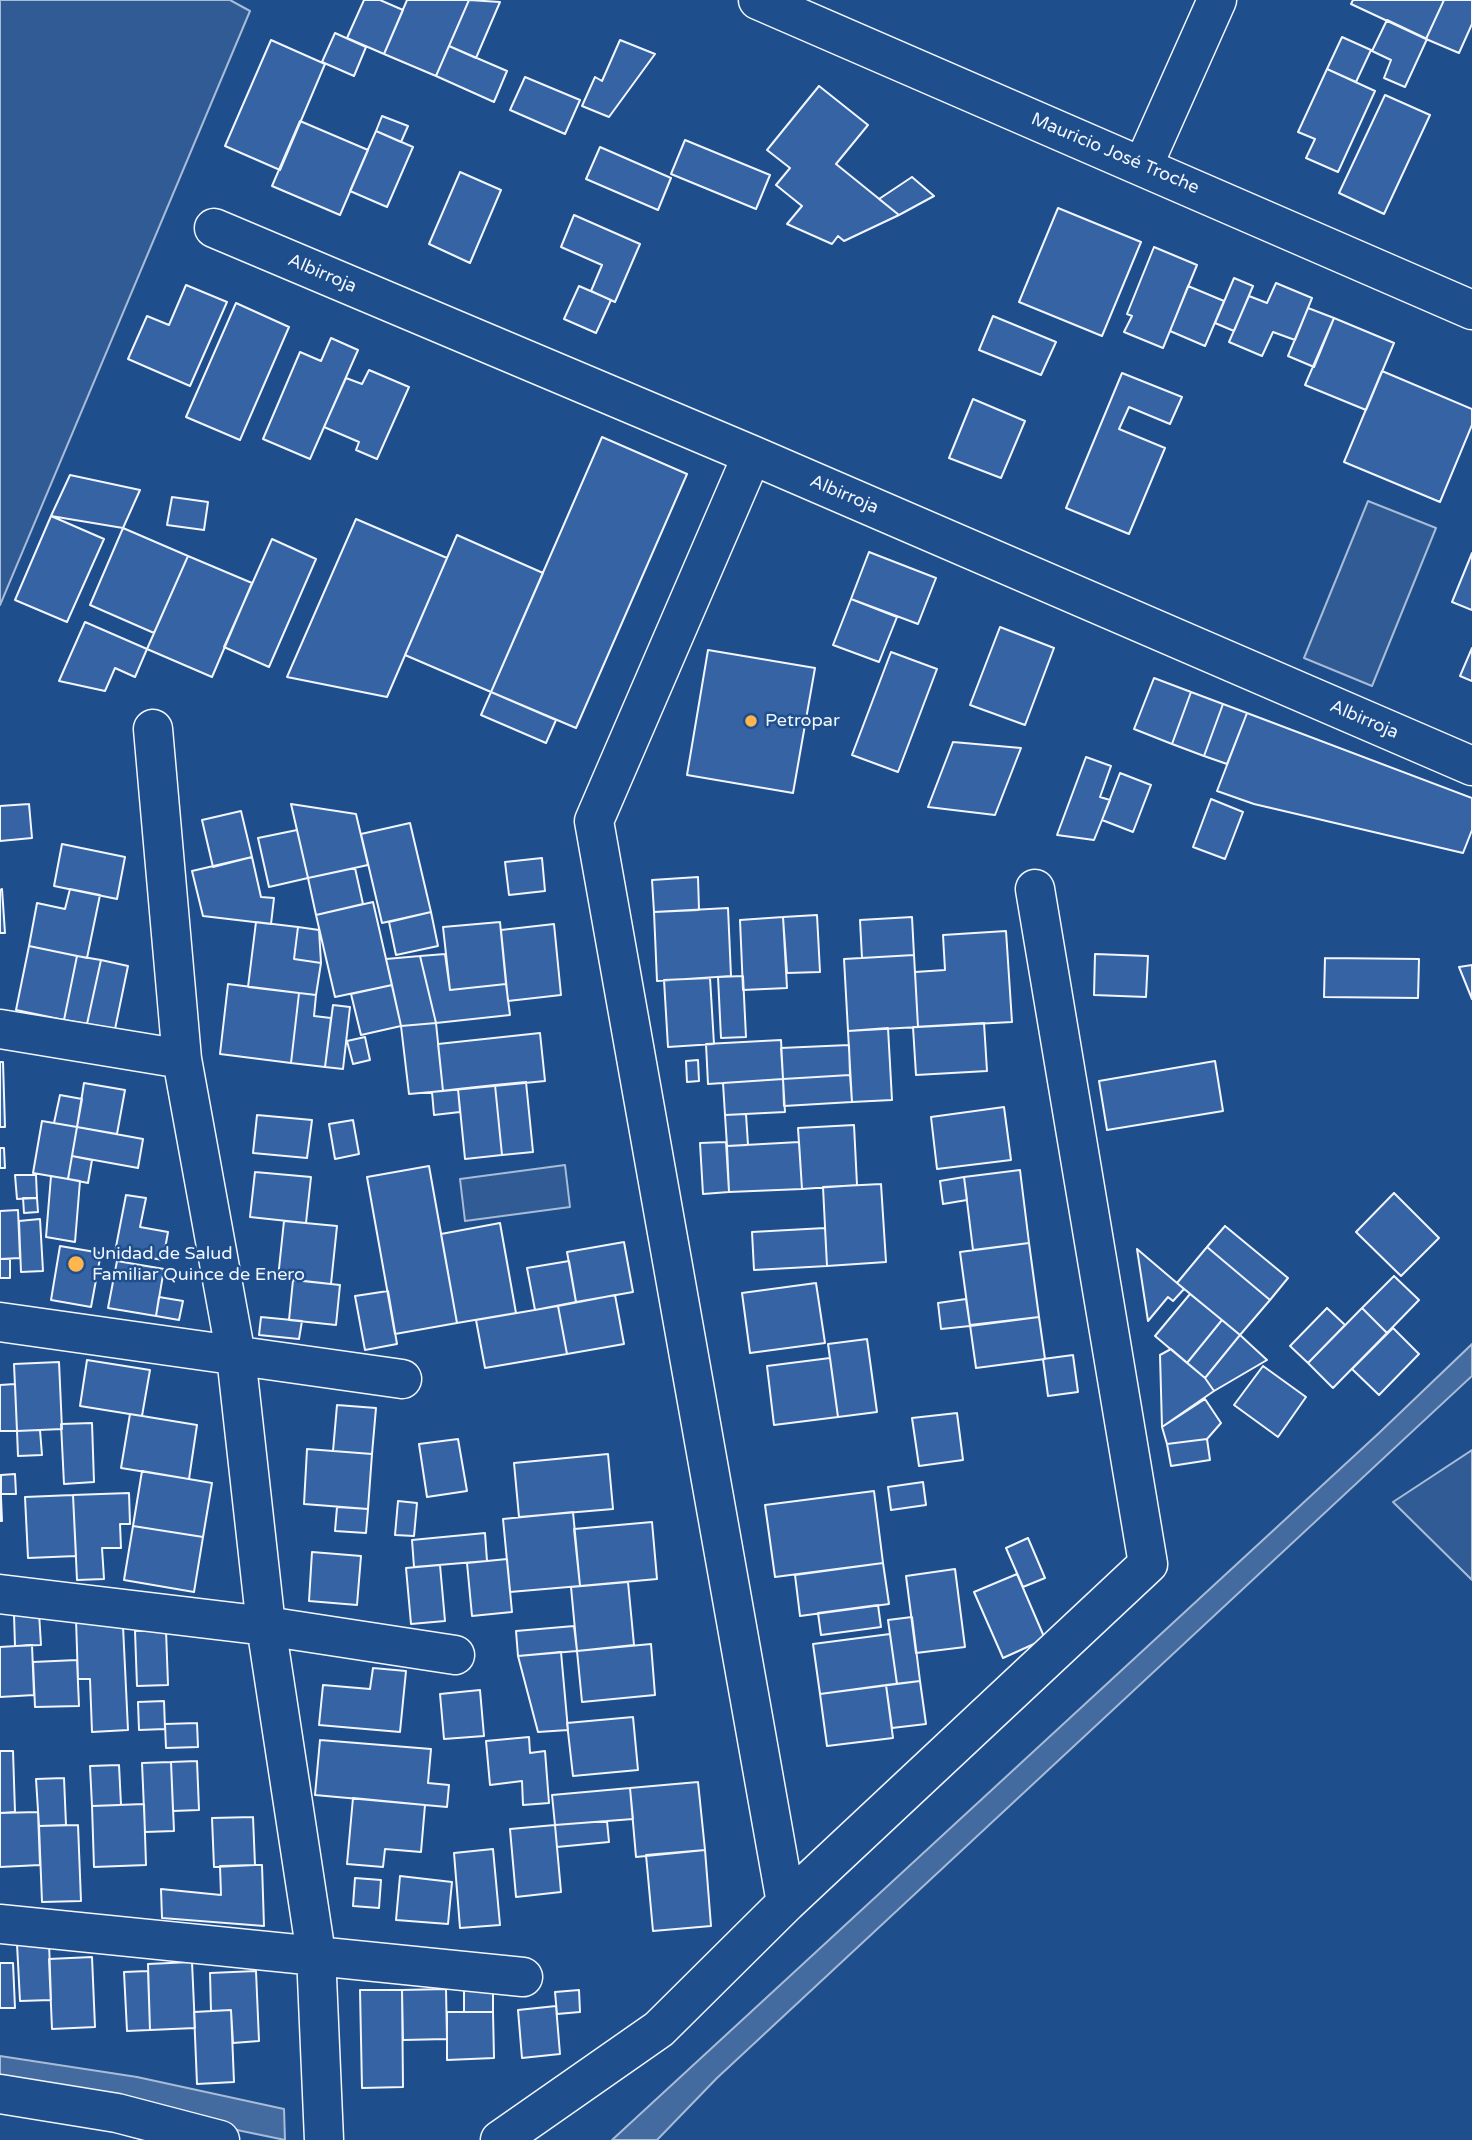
<!DOCTYPE html>
<meta charset="utf-8">
<style>
body{margin:0}
canvas{display:block;background:#1f4e8c}
</style>
<canvas width="1472" height="2140"></canvas>
<script>
const ctx = document.querySelector('canvas').getContext('2d');
ctx.lineJoin = 'round';
function paint(path, color) {
  ctx.fillStyle = color;
  ctx.fill(path, 'evenodd');
}
function poly(rows) {
  const path = new Path2D();
  for (const r of rows) {
    path.moveTo(r[0], r[1]);
    for (let i = 2; i < r.length; i += 2) path.lineTo(r[i], r[i + 1]);
  }
  return path;
}
function trace(path, color, width, dash) {
  ctx.strokeStyle = color;
  ctx.lineWidth = width;
  ctx.lineCap = dash ? 'butt' : 'round';
  ctx.setLineDash(dash || []);
  ctx.stroke(path);
}
function label(font, color, halo, rows, align = 'center') {
  ctx.font = font + ' "Varela Round",sans-serif';
  ctx.lineWidth = 5;
  ctx.setLineDash([]);
  ctx.textBaseline = 'middle';
  ctx.strokeStyle = halo;
  ctx.fillStyle = color;
  for (const [text, x, y, turn = 0] of rows) {
    ctx.save();
    ctx.translate(x, y);
    ctx.rotate((+turn || 0) * Math.PI / 180);
    ctx.textAlign = isNaN(turn) ? turn : align;
    if (halo) ctx.strokeText(text, 0, 0);
    ctx.fillText(text, 0, 0);
    ctx.restore();
  }
}
const built = poly([
 [0,0,230,0,250,11,0,605,0,0],
 [1368,501,1436,528,1372,686,1304,658,1368,501],
 [565,1165,570,1207,465,1221,460,1179,565,1165],
 [1472,1450,1472,1580,1393,1502,1472,1450]
]);
paint(built, '#305b95');
trace(built, '#a8bbd7', 2);
const water = poly([
 [1472,1344,1472,1376,717,2078,657,2140,612,2140,1379,1433,1472,1344],
 [0,2056,137,2077,284,2109,285,2140,136,2109,0,2091,0,2056]
]);
paint(water, '#446ba0');
trace(water, '#a8bbd7', 2);
const building = poly([
 [364,0,380,0,403,10,384,54,347,38,364,0],
 [407,0,469,0,436,76,384,54,407,0],
 [469,0,500,2,476,58,449,46,469,0],
 [1353,0,1444,0,1426,39,1351,4,1353,0],
 [1444,0,1472,0,1472,24,1459,53,1426,39,1444,0],
 [1387,20,1427,39,1405,87,1384,78,1391,60,1372,51,1387,20],
 [335,33,366,47,354,76,322,62,335,33],
 [1342,37,1371,50,1356,82,1327,69,1342,37],
 [271,40,325,64,280,170,225,146,271,40],
 [620,40,655,54,609,117,582,106,595,77,602,81,620,40],
 [449,46,507,71,494,102,436,76,449,46],
 [1327,69,1375,91,1338,172,1306,158,1315,139,1298,132,1327,69],
 [525,77,580,100,565,134,510,110,525,77],
 [819,86,868,125,836,164,899,215,844,241,838,236,832,244,787,224,802,206,776,185,790,168,767,150,819,86],
 [1385,95,1430,115,1384,214,1339,193,1385,95],
 [382,116,408,126,401,142,376,131,382,116],
 [300,121,368,150,340,215,272,186,300,121],
 [376,131,413,147,387,207,350,191,376,131],
 [685,140,770,175,756,209,671,174,685,140],
 [600,147,671,178,658,210,586,179,600,147],
 [460,172,501,190,470,263,429,244,460,172],
 [912,177,934,196,899,215,879,199,912,177],
 [1058,208,1141,242,1102,336,1019,302,1058,208],
 [574,215,640,244,615,302,591,291,602,265,561,247,574,215],
 [1154,247,1197,265,1163,348,1124,332,1132,316,1127,314,1154,247],
 [1234,278,1253,286,1234,331,1215,323,1234,278],
 [1276,283,1312,298,1295,340,1273,332,1262,356,1229,342,1249,296,1267,303,1276,283],
 [186,285,227,302,190,386,128,359,147,316,169,325,186,285],
 [579,286,611,300,596,333,564,319,579,286],
 [1188,286,1224,301,1205,346,1170,331,1188,286],
 [236,303,289,327,240,440,186,417,236,303],
 [1308,308,1334,318,1314,367,1288,356,1308,308],
 [993,316,1056,342,1041,375,979,350,993,316],
 [1334,318,1394,343,1366,410,1305,385,1334,318],
 [331,338,358,350,310,459,263,439,300,352,321,361,331,338],
 [369,370,409,387,377,459,356,450,359,442,324,427,346,378,362,384,369,370],
 [1382,371,1472,409,1472,425,1440,502,1344,462,1382,371],
 [1122,373,1182,397,1170,424,1129,407,1119,429,1165,448,1129,534,1066,508,1122,373],
 [973,399,1025,421,1001,478,949,458,973,399],
 [602,437,687,474,576,728,491,692,602,437],
 [70,475,140,490,123,528,51,516,70,475],
 [172,497,208,502,204,530,167,525,172,497],
 [51,516,104,539,67,622,15,600,51,516],
 [356,519,447,558,387,697,287,677,356,519],
 [123,528,188,556,154,633,90,605,123,528],
 [457,535,543,573,491,692,405,655,457,535],
 [272,539,316,559,269,667,224,647,272,539],
 [869,552,936,578,918,624,851,599,869,552],
 [1472,553,1472,610,1452,602,1472,553],
 [188,556,252,583,212,677,147,649,188,556],
 [851,599,897,617,879,662,833,645,851,599],
 [85,622,147,649,135,677,115,668,105,691,59,681,85,622],
 [1000,627,1054,648,1025,725,970,705,1000,627],
 [1472,648,1472,681,1460,676,1472,648],
 [708,650,815,668,793,793,687,775,708,650],
 [891,652,937,669,898,772,852,755,891,652],
 [1154,678,1191,692,1172,744,1134,729,1154,678],
 [491,692,556,720,546,743,481,715,491,692],
 [1191,692,1223,704,1204,756,1172,744,1191,692],
 [1223,704,1247,713,1227,764,1204,756,1223,704],
 [1247,713,1472,798,1472,830,1463,853,1254,804,1217,791,1247,713],
 [953,742,1021,748,995,815,928,807,953,742],
 [1086,757,1111,766,1100,797,1110,800,1094,840,1057,835,1086,757],
 [1120,773,1151,785,1133,832,1102,820,1120,773],
 [1211,799,1243,812,1225,859,1193,847,1211,799],
 [29,804,32,838,0,841,0,806,29,804],
 [291,804,356,814,368,865,308,878,291,804],
 [241,811,252,857,213,867,202,820,241,811],
 [410,823,431,912,382,923,361,834,410,823],
 [297,830,308,878,269,887,258,838,297,830],
 [62,844,125,857,117,899,54,886,62,844],
 [252,857,261,897,274,898,271,924,203,916,192,871,252,857],
 [542,858,545,891,509,895,505,862,542,858],
 [355,868,363,904,316,915,308,878,355,868],
 [698,877,699,910,654,912,652,880,698,877],
 [2,889,5,933,0,933,0,890,2,889],
 [70,889,100,895,87,958,29,946,37,903,65,909,70,889],
 [373,902,392,985,335,997,316,915,373,902],
 [728,908,731,976,657,981,654,912,728,908],
 [431,912,438,946,396,955,389,922,431,912],
 [817,915,820,972,787,973,783,917,817,915],
 [783,917,787,988,743,990,740,920,783,917],
 [912,917,914,955,862,958,860,920,912,917],
 [256,922,298,927,294,959,321,963,316,995,248,987,256,922],
 [500,922,506,984,450,990,443,927,500,922],
 [554,924,561,995,508,1001,501,930,554,924],
 [298,927,319,930,321,963,294,959,298,927],
 [1006,931,1012,1022,918,1027,915,972,945,970,943,935,1006,931],
 [29,946,77,956,64,1020,16,1010,29,946],
 [445,954,450,990,506,984,510,1015,436,1023,420,956,445,954],
 [1095,954,1148,956,1146,997,1094,995,1095,954],
 [914,955,918,1027,848,1031,844,959,914,955],
 [77,956,101,960,87,1024,64,1020,77,956],
 [420,956,436,1023,401,1026,386,959,420,956],
 [1325,958,1419,959,1418,998,1324,997,1325,958],
 [101,960,128,966,115,1029,87,1024,101,960],
 [1472,965,1472,999,1459,967,1472,965],
 [743,976,746,1037,721,1038,718,977,743,976],
 [710,978,714,1044,668,1047,664,980,710,978],
 [228,984,299,993,291,1063,220,1054,228,984],
 [392,985,401,1026,361,1035,351,994,392,985],
 [299,993,316,995,314,1016,331,1018,325,1067,291,1063,299,993],
 [333,1005,350,1007,343,1069,325,1067,333,1005],
 [436,1023,443,1091,409,1094,401,1026,436,1023],
 [984,1023,987,1071,916,1075,913,1027,984,1023],
 [888,1028,892,1100,852,1102,848,1031,888,1028],
 [540,1033,545,1081,443,1091,438,1044,540,1033],
 [365,1037,370,1060,353,1064,347,1041,365,1037],
 [781,1040,783,1079,708,1084,706,1044,781,1040],
 [849,1045,850,1075,783,1079,781,1048,849,1045],
 [698,1060,699,1081,687,1082,686,1061,698,1060],
 [1215,1061,1223,1111,1107,1130,1099,1081,1215,1061],
 [0,1062,3,1062,5,1127,0,1127,0,1062],
 [850,1075,852,1102,784,1106,783,1079,850,1075],
 [783,1079,785,1112,725,1115,723,1083,783,1079],
 [526,1082,533,1152,502,1155,495,1085,526,1082],
 [84,1083,125,1090,117,1134,77,1127,84,1083],
 [495,1085,502,1155,465,1159,458,1089,495,1085],
 [458,1089,460,1112,434,1115,432,1092,458,1089],
 [60,1095,82,1099,77,1127,54,1123,60,1095],
 [1004,1107,1011,1160,937,1169,931,1117,1004,1107],
 [746,1114,748,1145,727,1146,725,1115,746,1114],
 [257,1115,312,1120,307,1158,253,1153,257,1115],
 [353,1120,359,1154,335,1159,329,1124,353,1120],
 [42,1121,77,1127,68,1179,33,1173,42,1121],
 [854,1125,857,1185,802,1189,798,1128,854,1125],
 [77,1127,143,1139,138,1168,72,1156,77,1127],
 [726,1142,729,1192,703,1194,700,1143,726,1142],
 [799,1142,802,1189,729,1192,727,1146,799,1142],
 [0,1148,4,1148,5,1168,0,1168,0,1148],
 [72,1156,92,1160,88,1183,68,1179,72,1156],
 [429,1166,457,1323,395,1334,367,1177,429,1166],
 [1020,1170,1029,1243,973,1250,964,1177,1020,1170],
 [255,1172,311,1177,306,1223,250,1217,255,1172],
 [15,1175,36,1175,37,1198,17,1199,15,1175],
 [51,1176,80,1181,75,1242,46,1237,51,1176],
 [964,1177,967,1200,943,1204,940,1181,964,1177],
 [881,1184,886,1262,827,1266,823,1187,881,1184],
 [1394,1193,1439,1238,1401,1276,1356,1232,1394,1193],
 [126,1195,146,1198,140,1227,168,1232,163,1260,115,1252,126,1195],
 [23,1198,37,1198,38,1212,24,1213,23,1198],
 [18,1210,20,1258,0,1259,0,1211,18,1210],
 [40,1219,43,1271,21,1272,19,1221,40,1219],
 [284,1221,337,1226,331,1284,278,1278,284,1221],
 [500,1223,516,1313,457,1323,441,1234,500,1223],
 [1225,1226,1288,1278,1270,1300,1207,1247,1225,1226],
 [825,1228,827,1266,754,1270,752,1232,825,1228],
 [624,1242,633,1292,576,1302,567,1252,624,1242],
 [1029,1243,1039,1317,970,1326,960,1252,1029,1243],
 [60,1246,101,1253,91,1307,51,1300,60,1246],
 [1207,1247,1270,1300,1240,1335,1177,1283,1207,1247],
 [1137,1249,1184,1289,1173,1301,1168,1297,1148,1321,1137,1249],
 [0,1259,10,1259,10,1278,0,1278,0,1259],
 [117,1261,164,1269,156,1316,108,1308,117,1261],
 [569,1261,576,1302,535,1310,527,1268,569,1261],
 [1394,1276,1419,1300,1387,1333,1362,1308,1394,1276],
 [293,1280,340,1285,336,1325,289,1320,293,1280],
 [816,1283,825,1343,750,1353,742,1293,816,1283],
 [388,1291,397,1344,365,1350,355,1296,388,1291],
 [1190,1294,1222,1320,1187,1363,1155,1336,1190,1294],
 [615,1295,624,1344,567,1354,558,1306,615,1295],
 [159,1297,183,1301,179,1320,156,1316,159,1297],
 [966,1299,970,1326,941,1329,938,1303,966,1299],
 [558,1306,567,1354,485,1368,476,1320,558,1306],
 [1327,1308,1345,1325,1308,1363,1290,1346,1327,1308],
 [1362,1308,1387,1333,1333,1388,1308,1363,1362,1308],
 [261,1317,302,1321,299,1339,259,1335,261,1317],
 [1039,1317,1045,1359,976,1368,970,1325,1039,1317],
 [1222,1320,1240,1335,1205,1378,1187,1363,1222,1320],
 [1393,1328,1419,1354,1379,1395,1352,1369,1393,1328],
 [1240,1335,1267,1360,1214,1391,1205,1378,1240,1335],
 [867,1339,877,1412,838,1417,828,1344,867,1339],
 [1171,1349,1205,1378,1214,1391,1162,1427,1160,1355,1171,1349],
 [1073,1355,1078,1392,1048,1396,1043,1359,1073,1355],
 [830,1358,838,1417,774,1425,767,1366,830,1358],
 [87,1360,150,1370,142,1416,80,1406,87,1360],
 [59,1362,62,1429,17,1431,14,1364,59,1362],
 [1263,1366,1306,1397,1278,1437,1234,1405,1263,1366],
 [15,1384,17,1431,0,1431,0,1385,15,1384],
 [1205,1399,1221,1423,1207,1439,1167,1444,1162,1427,1205,1399],
 [337,1405,376,1408,372,1454,333,1451,337,1405],
 [957,1413,963,1460,919,1466,912,1418,957,1413],
 [130,1414,197,1425,189,1479,121,1468,130,1414],
 [92,1423,94,1482,64,1484,61,1424,92,1423],
 [40,1430,42,1455,18,1456,17,1431,40,1430],
 [458,1439,467,1491,427,1497,419,1444,458,1439],
 [1207,1439,1210,1460,1171,1466,1167,1444,1207,1439],
 [307,1449,372,1454,368,1509,304,1504,307,1449],
 [608,1454,613,1509,519,1517,514,1463,608,1454],
 [142,1471,212,1483,203,1537,133,1526,142,1471],
 [15,1474,16,1494,1,1494,1,1475,15,1474],
 [0,1475,2,1521,0,1521,0,1475],
 [923,1482,926,1505,891,1510,888,1487,923,1482],
 [874,1491,883,1563,775,1577,765,1505,874,1491],
 [129,1493,130,1524,120,1524,121,1548,102,1548,104,1579,77,1580,73,1495,129,1493],
 [73,1495,76,1556,28,1558,25,1497,73,1495],
 [398,1501,417,1503,414,1536,395,1535,398,1501],
 [337,1507,368,1509,366,1533,335,1531,337,1507],
 [573,1512,580,1586,510,1592,503,1519,573,1512],
 [652,1522,657,1579,580,1586,574,1529,652,1522],
 [133,1526,203,1537,194,1592,124,1580,133,1526],
 [485,1533,487,1561,414,1567,412,1540,485,1533],
 [1028,1538,1045,1578,1023,1587,1006,1548,1028,1538],
 [312,1552,361,1556,357,1605,309,1601,312,1552],
 [507,1559,512,1612,472,1616,467,1563,507,1559],
 [883,1563,889,1604,800,1616,795,1575,883,1563],
 [440,1565,445,1621,411,1624,406,1568,440,1565],
 [955,1569,965,1647,916,1653,906,1576,955,1569],
 [1017,1574,1045,1639,1003,1658,974,1592,1017,1574],
 [628,1582,634,1645,577,1651,571,1587,628,1582],
 [878,1605,881,1627,821,1635,818,1613,878,1605],
 [39,1613,41,1645,15,1646,14,1614,39,1613],
 [912,1617,920,1681,897,1684,888,1620,912,1617],
 [76,1619,123,1626,128,1730,92,1732,90,1679,78,1679,76,1619],
 [574,1626,577,1651,518,1656,516,1631,574,1626],
 [166,1630,168,1685,137,1686,135,1631,166,1630],
 [890,1634,897,1684,820,1694,813,1644,890,1634],
 [651,1644,655,1695,582,1702,577,1651,651,1644],
 [32,1645,34,1695,0,1697,0,1647,32,1645],
 [561,1652,568,1730,538,1732,518,1656,561,1652],
 [77,1660,79,1706,35,1707,33,1662,77,1660],
 [373,1668,406,1671,400,1732,319,1725,323,1685,370,1689,373,1668],
 [920,1681,926,1724,892,1728,886,1685,920,1681],
 [886,1685,893,1738,827,1746,820,1694,886,1685],
 [480,1690,484,1736,444,1739,440,1694,480,1690],
 [164,1701,165,1729,139,1730,138,1702,164,1701],
 [633,1717,638,1770,573,1776,567,1723,633,1717],
 [197,1723,198,1747,166,1748,165,1724,197,1723],
 [529,1737,530,1753,545,1751,549,1803,523,1805,522,1781,490,1785,486,1741,529,1737],
 [320,1740,431,1749,428,1783,449,1785,447,1807,315,1795,320,1740],
 [0,1751,13,1751,15,1812,0,1813,0,1751],
 [197,1761,199,1810,173,1811,171,1762,197,1761],
 [171,1762,174,1831,145,1832,142,1763,171,1762],
 [119,1765,121,1805,92,1806,90,1766,119,1765],
 [64,1778,66,1825,39,1826,36,1779,64,1778],
 [698,1782,705,1850,636,1857,630,1788,698,1782],
 [630,1788,633,1819,555,1825,552,1795,630,1788],
 [353,1798,425,1805,421,1852,385,1849,383,1867,347,1864,353,1798],
 [144,1804,146,1865,94,1867,92,1806,144,1804],
 [38,1812,40,1865,0,1867,0,1813,38,1812],
 [253,1817,255,1865,214,1867,212,1818,253,1817],
 [607,1821,609,1842,557,1847,555,1825,607,1821],
 [78,1825,81,1901,42,1902,39,1826,78,1825],
 [555,1825,561,1892,516,1897,510,1829,555,1825],
 [493,1849,500,1925,460,1928,454,1853,493,1849],
 [705,1850,711,1926,653,1931,646,1855,705,1850],
 [255,1865,262,1865,264,1926,162,1918,161,1889,221,1895,220,1866,255,1865],
 [400,1876,452,1882,448,1924,396,1920,400,1876],
 [355,1878,381,1880,379,1908,353,1906,355,1878],
 [49,1942,51,2000,20,2001,17,1944,49,1942],
 [92,1957,95,2027,52,2029,49,1959,92,1957],
 [192,1962,195,2028,150,2030,148,1964,192,1962],
 [0,1963,13,1963,15,2008,0,2008,0,1963],
 [148,1971,150,2030,127,2031,124,1972,148,1971],
 [256,1971,259,2041,233,2043,231,2010,211,2011,210,1973,256,1971],
 [446,1989,447,2039,403,2040,402,1990,446,1989],
 [493,1989,493,2012,464,2012,464,1990,493,1989],
 [360,1990,402,1990,403,2087,362,2088,360,1990],
 [579,1990,580,2012,557,2014,555,1992,579,1990],
 [556,2006,560,2054,522,2058,518,2010,556,2006],
 [231,2010,234,2082,197,2084,194,2012,231,2010],
 [447,2012,493,2012,494,2058,447,2060,447,2012]
]);
paint(building, '#3563a3');
trace(building, '#f2f6ff', 2);
const minor = poly([
 [758,0,1472,310],
 [1143,166,1217,0],
 [214,228,752,455,1472,766],
 [752,455,594,821,786,1903],
 [153,729,182,1059,236,1356,266,1626,316,1954,324,2140],
 [0,1029,182,1059],
 [0,1322,402,1379],
 [0,1594,266,1626,455,1655],
 [0,1924,523,1977],
 [0,2094,117,2113,220,2140],
 [500,2140,659,2029,786,1903,1148,1564,1035,889]
]);
trace(minor, '#f2f6ff', 41);
trace(minor, '#1f4e8c', 38);
for (const [x, y, r, color] of [
 [751,721,7,"#ffb74d"],
 [76,1264,9,"#ffb74d"]
]) {
  const dot = new Path2D();
  dot.arc(x, y, r, 0, 2 * Math.PI);
  ctx.fillStyle = color;
  ctx.fill(dot);
  trace(dot, '#1f4e8c', 2.5);
}
label('18px', '#f2f6ff', '#1f4e8c', [
 ["Mauricio José Troche",1115,154,23],
 ["Albirroja",322,274,23],
 ["Albirroja",844,495,23],
 ["Albirroja",1364,720,23]
]);
label('18px', '#f2f6ff', '#1f4e8c', [
 ["Petropar",765,721],
 ["Unidad de Salud",92,1254],
 ["Familiar Quince de Enero",92,1275]
], 'left');
</script>
